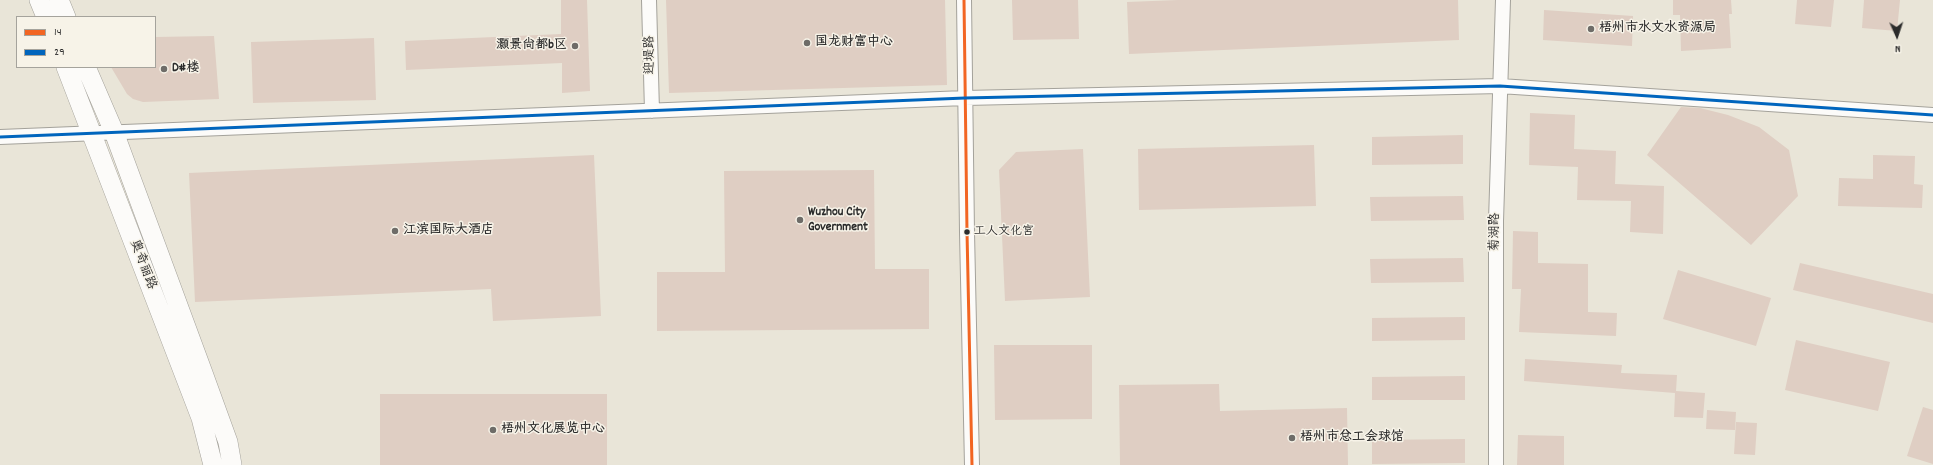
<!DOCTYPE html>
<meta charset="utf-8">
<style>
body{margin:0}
#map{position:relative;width:1933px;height:465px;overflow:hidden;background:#e9e5d8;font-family:Dekko,sans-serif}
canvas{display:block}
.legend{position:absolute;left:16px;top:16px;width:140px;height:52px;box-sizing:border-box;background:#f7f3e8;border:1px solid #a5a39c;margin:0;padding:5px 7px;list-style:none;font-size:12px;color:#2b2b2b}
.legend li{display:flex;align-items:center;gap:8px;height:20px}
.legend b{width:20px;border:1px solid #a5a39c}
.north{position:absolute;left:1877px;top:16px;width:40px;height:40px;-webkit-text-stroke:3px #f7f3e8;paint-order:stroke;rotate:177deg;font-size:11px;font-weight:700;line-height:16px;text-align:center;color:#2b2b2b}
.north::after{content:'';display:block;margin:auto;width:14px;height:18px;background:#2b2b2b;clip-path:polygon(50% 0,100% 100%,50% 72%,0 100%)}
</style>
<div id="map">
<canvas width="1933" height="465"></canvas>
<ul class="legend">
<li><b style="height:5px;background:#f26522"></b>14</li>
<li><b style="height:5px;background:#0065bd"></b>29</li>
</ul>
<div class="north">N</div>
</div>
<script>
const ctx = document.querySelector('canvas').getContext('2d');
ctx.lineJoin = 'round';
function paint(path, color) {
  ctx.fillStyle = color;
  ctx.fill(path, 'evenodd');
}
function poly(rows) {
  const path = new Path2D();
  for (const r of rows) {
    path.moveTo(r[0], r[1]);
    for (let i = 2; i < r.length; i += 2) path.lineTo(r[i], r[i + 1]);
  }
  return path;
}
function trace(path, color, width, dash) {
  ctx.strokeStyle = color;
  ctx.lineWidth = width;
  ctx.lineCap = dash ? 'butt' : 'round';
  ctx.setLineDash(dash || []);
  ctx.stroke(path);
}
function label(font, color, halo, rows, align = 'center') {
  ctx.font = font + ' Dekko,"LXGW WenKai TC",sans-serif';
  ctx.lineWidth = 3;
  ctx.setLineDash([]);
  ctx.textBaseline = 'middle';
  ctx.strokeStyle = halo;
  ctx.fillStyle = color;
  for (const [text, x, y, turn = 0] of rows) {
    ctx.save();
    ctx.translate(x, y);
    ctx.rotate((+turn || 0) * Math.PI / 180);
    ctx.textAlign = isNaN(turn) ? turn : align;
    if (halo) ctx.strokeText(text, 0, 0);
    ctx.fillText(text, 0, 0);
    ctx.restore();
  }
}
paint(poly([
 [561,0,587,0,590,91,562,93,562,63,406,70,405,41,561,34],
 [666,0,945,0,947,85,669,93],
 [1012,0,1078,0,1079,39,1013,40],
 [1178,0,1458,0,1459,40,1129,54,1127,2],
 [1673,0,1731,0,1732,14,1729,14,1731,48,1681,51,1680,15,1673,15],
 [1797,0,1834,0,1831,27,1795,24],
 [1864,0,1900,0,1897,31,1862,28],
 [1544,10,1633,16,1632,46,1543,40],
 [214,36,219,99,143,102,133,99,127,94,111,67,155,67,155,37],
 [374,38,376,100,253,103,251,42],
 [1681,107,1700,108,1728,115,1759,127,1789,150,1798,196,1751,245,1647,155],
 [1530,113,1575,115,1574,149,1616,151,1615,184,1664,186,1663,234,1630,232,1631,201,1577,200,1578,167,1529,165],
 [1463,135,1463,164,1372,165,1372,137],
 [1314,145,1316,206,1139,210,1138,149],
 [1083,149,1090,297,1005,301,999,170,1016,152],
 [594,155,601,316,493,321,491,289,195,302,189,173],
 [1873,155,1915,156,1914,184,1923,185,1922,208,1838,206,1839,178,1873,179],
 [874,170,875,269,929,269,929,329,657,331,657,272,725,272,724,171],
 [1463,196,1464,220,1371,221,1370,197],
 [1513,231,1538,232,1538,263,1588,264,1588,312,1617,313,1616,336,1519,332,1521,289,1512,289],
 [1463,258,1464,282,1371,283,1370,259],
 [1800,263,1933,294,1933,323,1793,290],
 [1678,270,1771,298,1756,346,1663,319],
 [1465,317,1465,340,1372,341,1372,318],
 [1796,340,1890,362,1878,411,1785,390],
 [994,345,1092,345,1092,419,995,420],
 [1525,359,1622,365,1621,373,1677,375,1676,391,1705,393,1703,418,1674,417,1675,393,1524,381],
 [1465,376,1465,400,1372,400,1372,377],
 [1219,384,1220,411,1347,408,1348,465,1120,465,1119,385],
 [380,394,607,394,607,465,380,465],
 [1923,407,1933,410,1933,464,1907,456],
 [1707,410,1736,412,1735,430,1706,429],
 [1736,422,1757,423,1755,455,1734,454],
 [1518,435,1564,436,1564,465,1517,465],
 [1465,439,1465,463,1372,464,1372,440]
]), '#dfcec3');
const street = poly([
 [649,0,652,111],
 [964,0,967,232,972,465],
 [0,137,965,98,1500,86,1933,115],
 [1496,465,1496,221,1503,0]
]);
const secondary = poly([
 [39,0,46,17],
 [59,0,66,17],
 [66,67,201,418,213,465],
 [86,67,114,132,203,373,228,442,232,465]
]);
trace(street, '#a4a29b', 16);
trace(secondary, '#a4a29b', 20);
trace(street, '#fcfbf9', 14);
trace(secondary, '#fcfbf9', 19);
trace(poly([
 [964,0,967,232,972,465]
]), '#f26522', 3);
trace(poly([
 [0,137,965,98,1500,86,1933,115]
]), '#0065bd', 3);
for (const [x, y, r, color] of [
 [1591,29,4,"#6e6c68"],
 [807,43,4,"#6e6c68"],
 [575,46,4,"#6e6c68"],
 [164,69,4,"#6e6c68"],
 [800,220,4,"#6e6c68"],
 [395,231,4,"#6e6c68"],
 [967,232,3.5,"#2b2b2b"],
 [493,430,4,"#6e6c68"],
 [1292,438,4,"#6e6c68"]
]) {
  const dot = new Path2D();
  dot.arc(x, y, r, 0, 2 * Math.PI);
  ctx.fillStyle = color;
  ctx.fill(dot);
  trace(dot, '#f7f3e8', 1.5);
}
label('12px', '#2b2b2b', '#f7f3e8', [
 ["工人文化宫",974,232]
], 'left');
label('bold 13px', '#2b2b2b', '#f7f3e8', [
 ["梧州市水文水资源局",1599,29],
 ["国龙财富中心",815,43],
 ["灏景尚都b区",567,46,"right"],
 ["D#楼",172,69],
 ["Wuzhou City",808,213],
 ["Government",808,228],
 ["江滨国际大酒店",403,231],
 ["梧州文化展览中心",501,430],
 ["梧州市总工会球馆",1300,438]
], 'left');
label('13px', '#2b2b2b', '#f7f3e8', [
 ["迎堤路",651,55,-91],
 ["菊湖路",1496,232,-90],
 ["奥奇丽路",142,265,69]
]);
</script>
